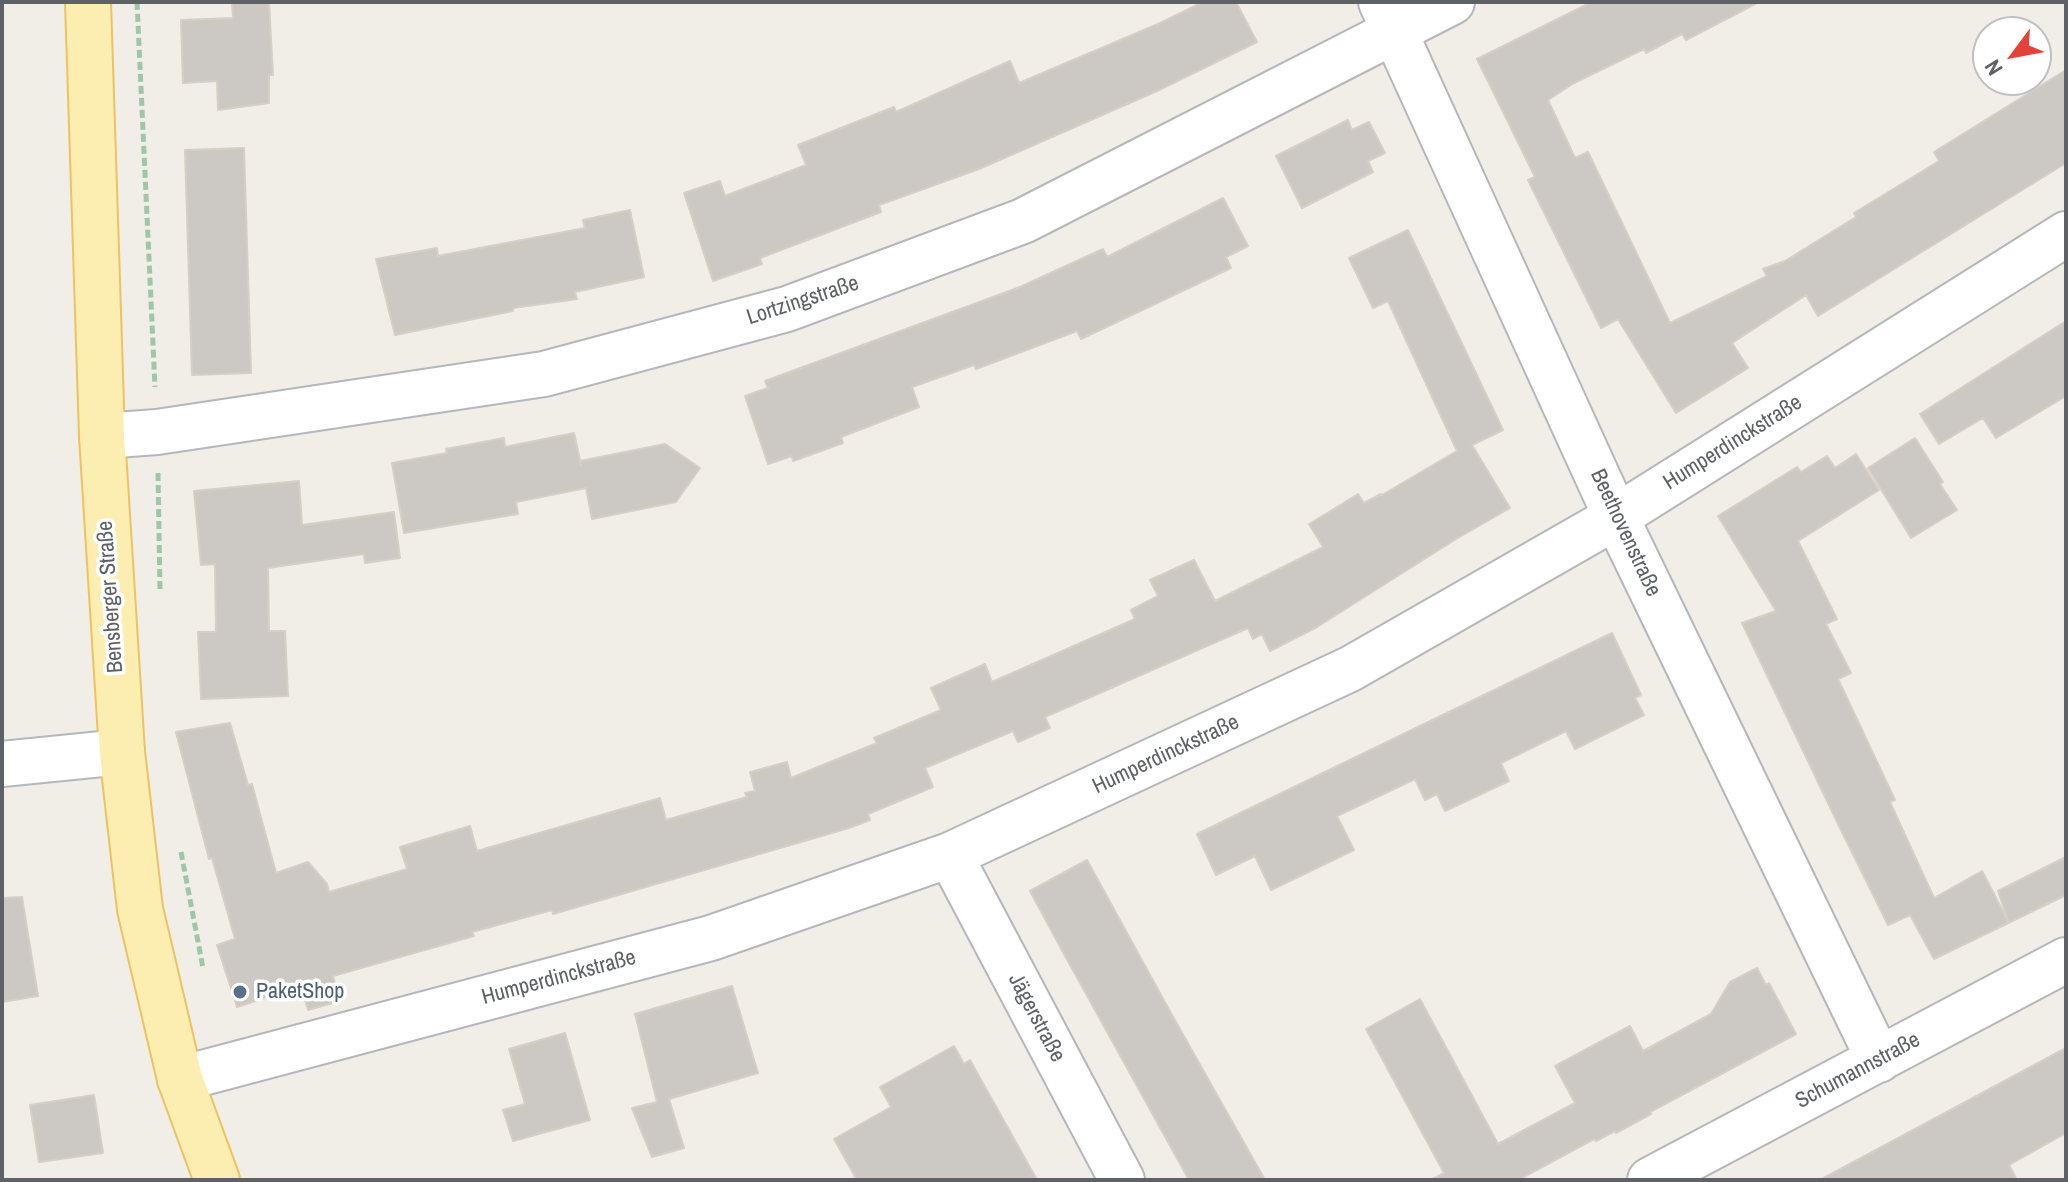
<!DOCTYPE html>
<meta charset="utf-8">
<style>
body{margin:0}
#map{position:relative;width:2068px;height:1182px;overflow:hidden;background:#f0eee7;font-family:"Archivo Narrow",sans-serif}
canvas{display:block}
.frame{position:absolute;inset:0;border:4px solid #5e6267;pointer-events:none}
.north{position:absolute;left:1972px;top:16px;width:80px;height:80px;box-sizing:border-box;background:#fff;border:2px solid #bfc0c2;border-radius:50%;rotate:238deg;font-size:22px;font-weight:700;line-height:32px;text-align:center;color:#5e6267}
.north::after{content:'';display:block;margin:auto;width:28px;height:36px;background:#e44239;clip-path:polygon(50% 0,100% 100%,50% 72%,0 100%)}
</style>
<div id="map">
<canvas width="2068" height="1182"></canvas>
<div class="frame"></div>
<div class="north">N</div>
</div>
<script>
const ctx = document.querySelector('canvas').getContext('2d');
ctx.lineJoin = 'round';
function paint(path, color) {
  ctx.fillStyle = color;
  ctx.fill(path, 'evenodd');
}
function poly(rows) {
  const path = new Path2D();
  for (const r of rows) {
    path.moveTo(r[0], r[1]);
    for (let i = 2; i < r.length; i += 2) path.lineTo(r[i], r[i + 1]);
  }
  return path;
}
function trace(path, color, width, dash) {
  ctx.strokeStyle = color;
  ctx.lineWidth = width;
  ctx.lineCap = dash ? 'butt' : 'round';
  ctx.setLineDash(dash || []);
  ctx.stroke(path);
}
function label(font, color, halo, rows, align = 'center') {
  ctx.font = font + ' "Archivo Narrow",sans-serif';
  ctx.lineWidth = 7;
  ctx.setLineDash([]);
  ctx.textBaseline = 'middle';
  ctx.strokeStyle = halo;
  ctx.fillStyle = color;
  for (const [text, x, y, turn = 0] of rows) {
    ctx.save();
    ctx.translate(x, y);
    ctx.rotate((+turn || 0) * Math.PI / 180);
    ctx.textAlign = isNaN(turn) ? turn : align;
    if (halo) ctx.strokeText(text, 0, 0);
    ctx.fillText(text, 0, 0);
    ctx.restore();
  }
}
const building = poly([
 [232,2,269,2,273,75,269,75,269,103,218,110,217,81,183,83,181,20,233,18,232,2],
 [1203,2,1236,2,1257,42,1157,91,979,169,879,205,881,212,760,258,762,264,713,281,684,193,720,181,725,196,806,165,798,145,894,107,896,112,1010,61,1019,83,1158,24,1203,2],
 [1592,2,1759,2,1686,40,1682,34,1646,53,1644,49,1574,83,1548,100,1575,158,1588,152,1670,323,1767,276,1763,269,1785,261,1856,217,1854,213,1939,161,1934,152,2066,70,2066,163,1818,316,1806,295,1732,343,1748,368,1676,413,1618,319,1601,328,1528,180,1535,177,1477,59,1592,2],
 [1348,120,1352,130,1369,122,1385,153,1368,161,1373,172,1302,208,1276,156,1348,120],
 [244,148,251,373,192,375,185,150,244,148],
 [1223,198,1248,246,1226,257,1231,268,1081,339,1077,331,976,369,974,365,912,387,919,407,841,437,843,443,793,461,792,456,768,464,745,396,768,388,765,381,1020,287,1103,249,1107,257,1223,198],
 [630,210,644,277,575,292,577,299,513,308,513,311,395,335,376,259,437,248,438,256,585,228,583,220,630,210],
 [1408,230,1503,430,1472,445,1510,508,1456,539,1317,627,1270,651,1262,634,1253,639,1248,628,1045,717,1050,728,1018,742,1013,731,925,768,933,787,868,814,870,820,849,828,553,914,552,910,472,932,474,936,333,976,340,1001,308,1010,301,986,237,1007,217,945,235,939,212,858,209,859,176,732,230,723,248,785,252,784,276,873,308,862,327,884,329,892,407,869,400,847,470,826,477,851,660,798,666,820,747,797,745,793,755,791,750,772,787,762,791,778,877,743,874,738,941,710,931,688,985,664,992,682,1135,619,1131,610,1158,596,1150,580,1194,560,1215,601,1323,547,1309,524,1334,509,1358,494,1364,503,1381,494,1382,495,1457,451,1388,301,1373,308,1349,258,1408,230],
 [2066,321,2066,396,1996,438,1983,418,1939,444,1920,414,2066,321],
 [574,433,581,465,580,461,665,444,700,468,676,502,592,519,586,488,516,502,518,514,404,533,392,463,447,453,446,449,504,438,505,447,574,433],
 [1915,438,1943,482,1940,484,1957,510,1911,538,1868,468,1915,438],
 [1856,454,1879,490,1798,541,1837,619,1826,624,1851,673,1838,679,1895,800,1890,802,1934,898,1982,871,2008,921,1998,891,2066,857,2066,895,1934,959,1910,915,1888,925,1838,824,1742,623,1776,611,1718,516,1797,467,1801,472,1827,456,1835,468,1856,454],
 [299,481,302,525,394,512,400,558,365,563,364,554,268,568,269,631,285,631,288,696,201,699,198,632,216,632,215,564,201,565,194,491,299,481],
 [1612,633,1641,695,1635,698,1644,715,1575,749,1566,731,1501,763,1509,781,1445,811,1437,794,1425,800,1415,779,1337,816,1354,850,1271,890,1255,856,1216,875,1197,834,1612,633],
 [1087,860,1172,1015,1265,1180,1189,1180,1064,954,1030,891,1087,860],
 [22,897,38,996,2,1002,2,898,22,897],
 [1757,968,1766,985,1769,983,1796,1034,1650,1112,1651,1114,1616,1133,1615,1131,1596,1141,1594,1139,1518,1180,1431,1180,1444,1173,1366,1029,1420,999,1498,1144,1575,1103,1555,1066,1630,1026,1643,1051,1711,1014,1730,982,1757,968],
 [732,986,758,1073,669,1099,684,1148,652,1157,632,1108,657,1102,635,1014,732,986],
 [565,1033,590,1120,513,1141,503,1110,525,1104,509,1049,565,1033],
 [954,1046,964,1064,970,1060,1037,1180,857,1180,834,1139,891,1107,880,1087,954,1046],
 [2066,1048,2066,1133,2009,1165,2017,1180,1820,1180,2066,1048],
 [94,1095,103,1153,39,1162,30,1105,94,1095]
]);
paint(building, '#ccc9c4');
trace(building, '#d5cfc5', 2);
const minor = poly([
 [1381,2,1616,517,1879,1060],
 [102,436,157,432,544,374,787,309,1023,221,1452,2],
 [2,764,122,752],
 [950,855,1122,1180],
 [180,1079,711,938,950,855,1350,669,1616,517,2066,234],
 [1650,1180,2066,960]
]);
const major = poly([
 [88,2,102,436,122,752,140,909,180,1079,217,1180]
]);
trace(minor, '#b4b7bb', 48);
trace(major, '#edc263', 48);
trace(poly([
 [137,2,155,387],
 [158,473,160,591],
 [181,852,203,968]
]), '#9ec7a8', 5, [8, 4]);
trace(minor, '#fff', 44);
trace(major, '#fceeb0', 44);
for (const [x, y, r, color] of [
 [240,992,8,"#5c6f8a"]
]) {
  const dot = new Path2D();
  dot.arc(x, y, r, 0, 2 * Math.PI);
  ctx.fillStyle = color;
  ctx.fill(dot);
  trace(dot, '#fff', 3);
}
label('22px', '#5e6267', '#fff', [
 ["Lortzingstraße",803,301,-18],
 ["Humperdinckstraße",1733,443,-32],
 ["Beethovenstraße",1625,533,65],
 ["Bensberger Straße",111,597,-94],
 ["Humperdinckstraße",1166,755,-25],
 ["Humperdinckstraße",559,978,-15],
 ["Jägerstraße",1036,1018,62],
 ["Schumannstraße",1858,1071,-28]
]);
label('22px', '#4e5e75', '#fff', [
 ["PaketShop",256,992]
], 'left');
</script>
